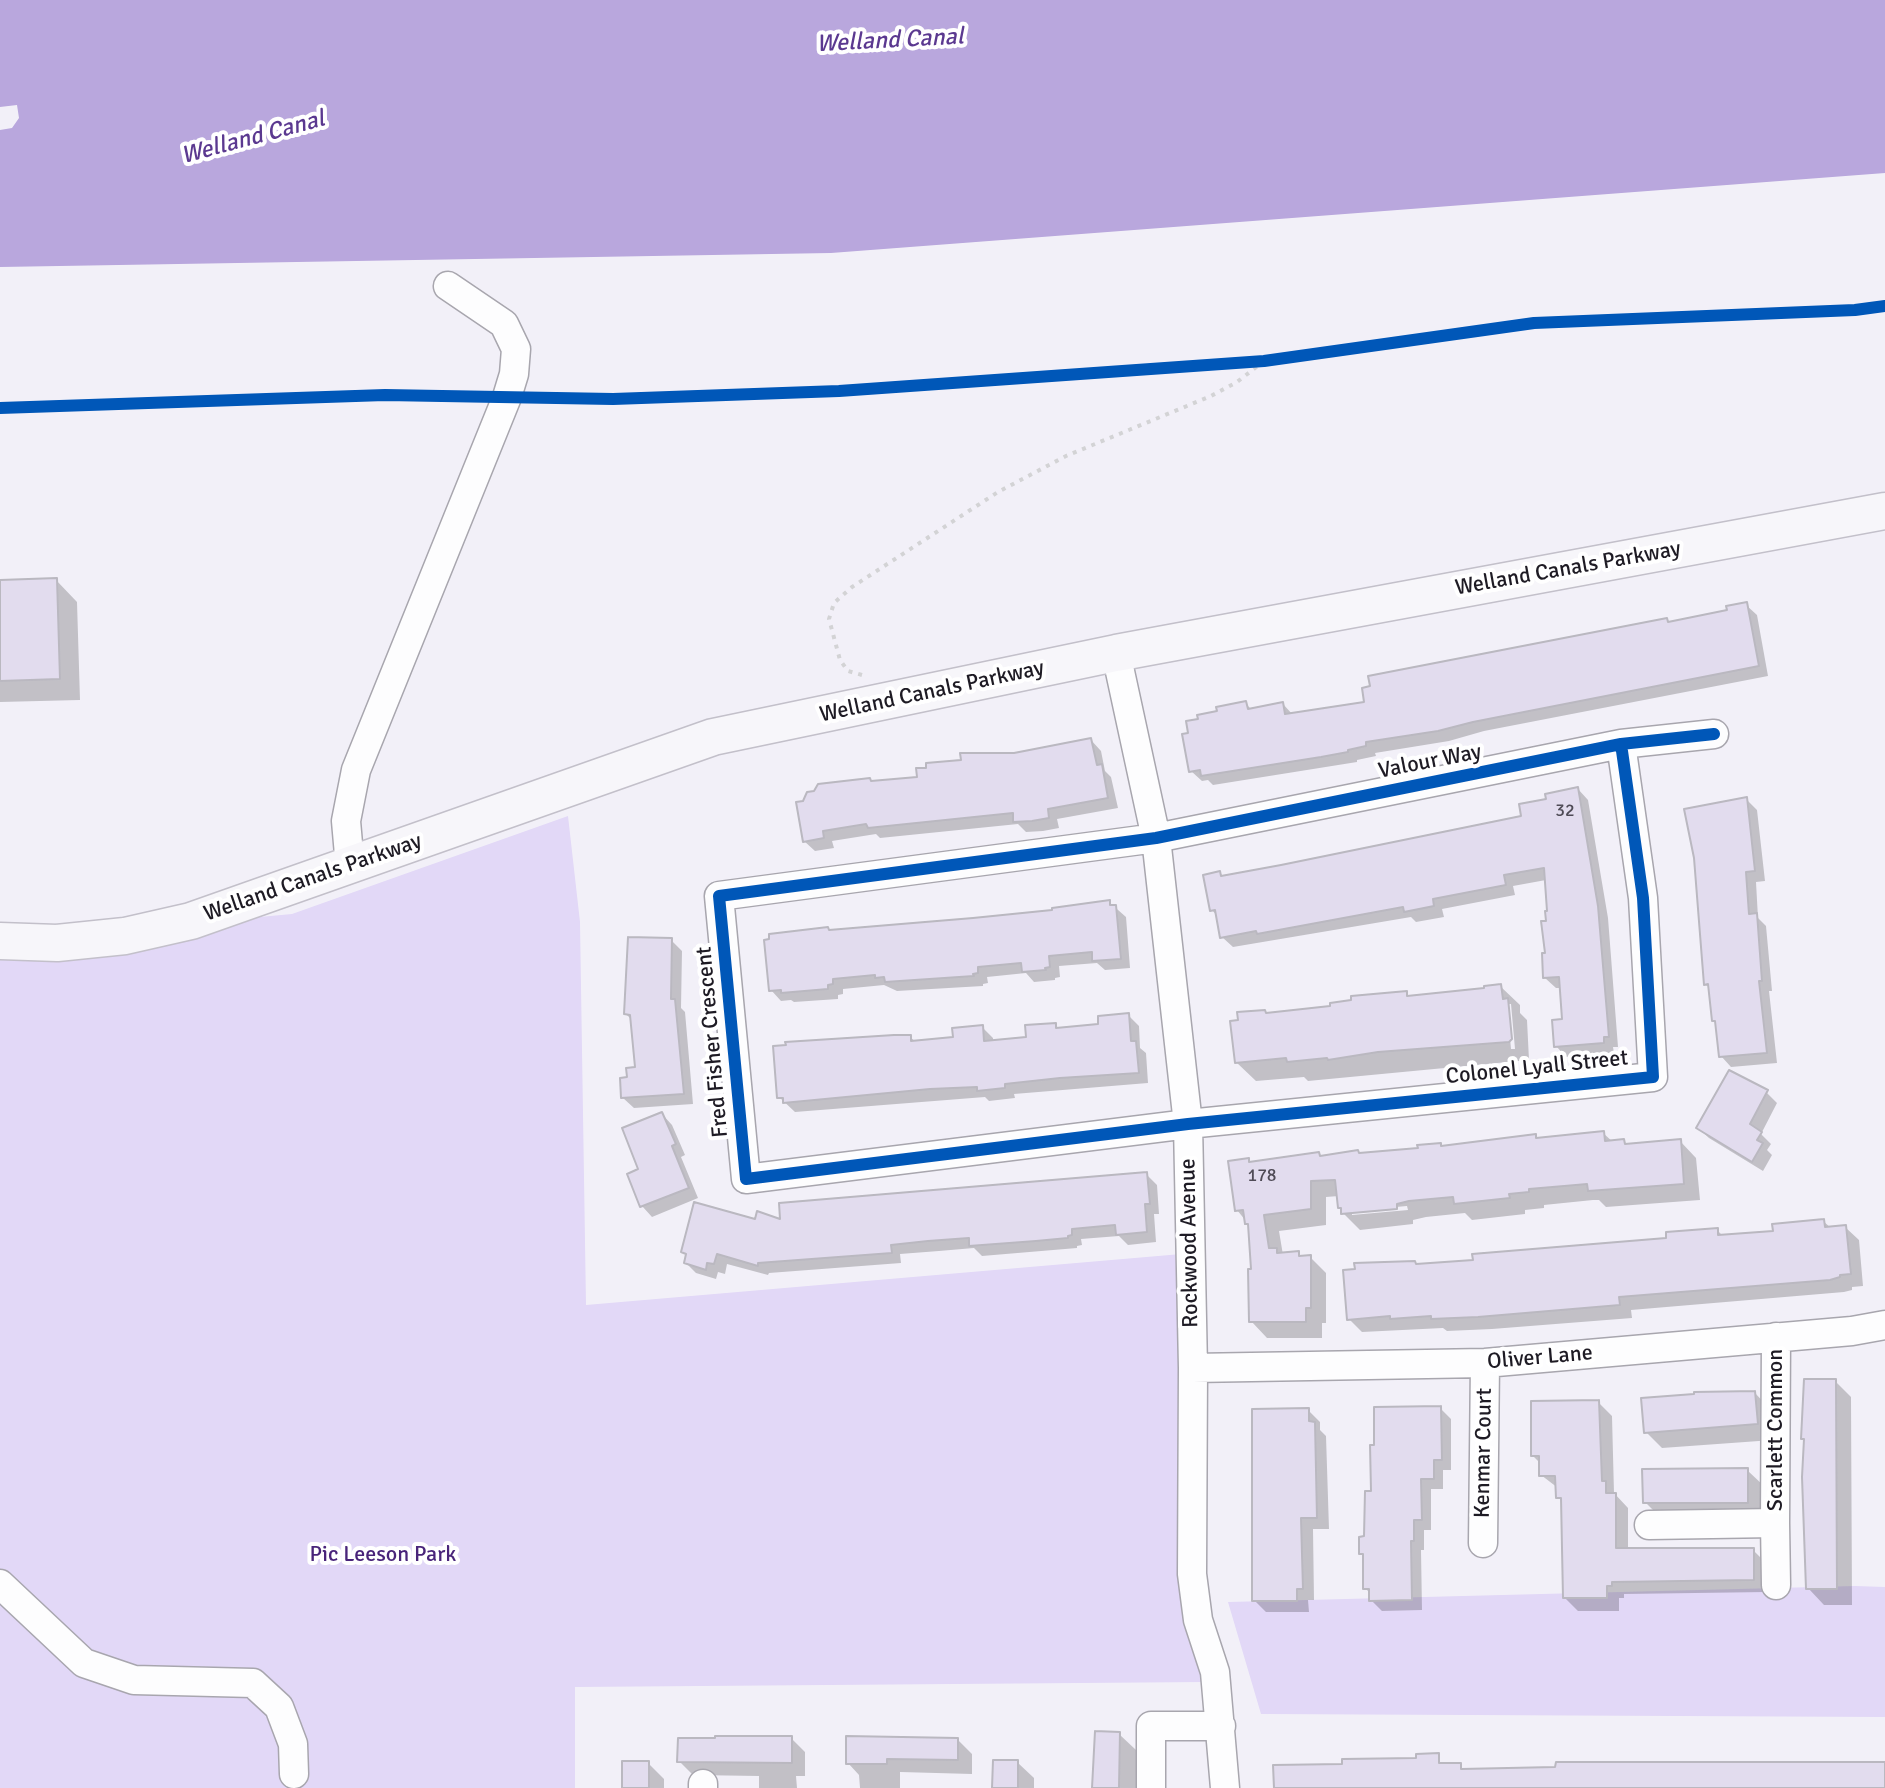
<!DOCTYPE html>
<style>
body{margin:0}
canvas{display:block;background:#f2f0f8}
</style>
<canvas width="1885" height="1788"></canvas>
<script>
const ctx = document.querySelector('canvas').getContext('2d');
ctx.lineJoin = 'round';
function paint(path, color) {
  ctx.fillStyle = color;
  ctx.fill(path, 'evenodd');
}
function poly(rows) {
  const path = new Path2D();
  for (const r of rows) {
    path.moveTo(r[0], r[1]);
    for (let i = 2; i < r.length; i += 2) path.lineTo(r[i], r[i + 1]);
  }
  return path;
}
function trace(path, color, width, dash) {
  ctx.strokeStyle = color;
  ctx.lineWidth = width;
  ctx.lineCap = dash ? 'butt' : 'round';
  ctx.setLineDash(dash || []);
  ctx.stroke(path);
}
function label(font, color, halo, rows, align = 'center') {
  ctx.font = font + ' Signika,sans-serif';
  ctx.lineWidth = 8;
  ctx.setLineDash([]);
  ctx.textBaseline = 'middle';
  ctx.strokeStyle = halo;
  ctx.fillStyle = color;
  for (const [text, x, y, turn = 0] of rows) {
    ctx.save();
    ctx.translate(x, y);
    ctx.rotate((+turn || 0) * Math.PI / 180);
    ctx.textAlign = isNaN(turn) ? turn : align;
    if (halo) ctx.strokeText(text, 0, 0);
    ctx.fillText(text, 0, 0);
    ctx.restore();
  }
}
paint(poly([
 [568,816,580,922,586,1305,1193,1253,1206,1682,575,1687,575,1788,0,1788,0,941,292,914],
 [1855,1586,1885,1587,1885,1717,1261,1714,1228,1602]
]), '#e2d8f7');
paint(poly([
 [0,0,1885,0,1885,173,831,253,0,267,0,130,12,128,19,118,17,105,0,107]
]), '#b9a7dd');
paint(poly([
 [56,580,77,602,80,700,0,702,0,582],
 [1746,605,1757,615,1768,676,1484,731,1449,741,1375,753,1376,756,1357,760,1357,762,1213,785,1208,780,1202,781,1191,771,1245,703,1252,710,1283,704,1293,715,1367,703,1666,620,1670,623,1729,612],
 [1091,740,1101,751,1105,771,1111,777,1118,808,1057,819,1059,828,1043,831,1026,832,1018,824,880,838,876,834,832,841,834,848,815,851,804,841,873,783,919,779,1014,755],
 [1578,789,1588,800,1608,918,1618,1047,1613,1047,1614,1053,1566,1057,1556,1046,1564,1020,1562,988,1556,988,1545,978,1549,912,1546,880,1513,886,1515,895,1442,909,1444,917,1416,922,1411,917,1233,947,1222,937,1218,917,1212,910,1219,873,1223,878,1524,817,1549,800],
 [1746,799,1757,810,1765,881,1756,882,1758,918,1766,926,1772,991,1769,991,1777,1063,1731,1067,1721,1056,1711,988,1706,984],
 [1109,902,1126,917,1130,968,1105,970,1097,963,1059,966,1060,977,1055,978,1055,980,1034,982,1026,973,987,977,988,983,983,984,983,986,897,991,884,985,843,989,843,994,838,995,838,999,794,1002,791,1000,781,1001,771,990,830,932,1054,912],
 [671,940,682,951,681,1008,685,1012,693,1104,634,1108,623,1098,629,1079,637,1069,633,1021,626,1014],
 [1500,986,1520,1005,1520,1013,1527,1020,1529,1060,1308,1081,1304,1077,1256,1081,1236,1062,1267,1015,1333,1008,1406,993,1410,998],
 [1507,1004,1511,1004,1515,1049,1511,1049],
 [1128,1015,1139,1026,1140,1048,1146,1053,1148,1083,1014,1094,1015,1098,989,1101,985,1097,795,1112,779,1097,910,1037,916,1042,955,1039,982,1027,993,1038,993,1042,1028,1039,1055,1025,1060,1029,1100,1026],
 [1766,1092,1777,1103,1761,1134,1771,1144,1767,1150,1772,1155,1763,1171,1709,1138,1698,1128],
 [662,1114,672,1125,685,1155,681,1157,698,1198,652,1217,642,1206,629,1175,641,1170],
 [1603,1133,1613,1142,1624,1142,1627,1145,1680,1141,1696,1158,1700,1200,1606,1207,1599,1200,1593,1200,1544,1205,1544,1208,1525,1210,1525,1214,1472,1220,1465,1213,1426,1217,1413,1220,1413,1224,1360,1230,1343,1213,1339,1196,1326,1197,1326,1225,1279,1231,1283,1255,1298,1253,1302,1258,1310,1257,1326,1273,1326,1323,1322,1323,1322,1338,1267,1338,1251,1321,1254,1270,1250,1226,1237,1210,1248,1160,1251,1163,1322,1158,1420,1150,1440,1145,1443,1148,1535,1136,1538,1139],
 [1407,1206,1408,1210,1352,1215,1352,1211],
 [1146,1174,1157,1185,1159,1214,1154,1214,1156,1242,1128,1245,1119,1236,1081,1239,1082,1245,1077,1246,1077,1248,982,1256,974,1248,939,1251,900,1254,901,1263,769,1273,768,1275,727,1264,725,1274,718,1272,716,1279,696,1273,686,1263,688,1256,683,1252,756,1221,782,1221],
 [1823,1221,1831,1228,1845,1227,1859,1240,1863,1286,1852,1287,1852,1290,1844,1292,1631,1310,1632,1318,1492,1329,1447,1331,1443,1328,1362,1332,1349,1319,1417,1266,1668,1239,1717,1230,1724,1237,1775,1233],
 [1835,1381,1851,1397,1852,1605,1824,1605,1808,1588],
 [1755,1393,1771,1410,1773,1440,1662,1448,1646,1432],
 [1598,1402,1612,1416,1614,1493,1628,1508,1628,1550,1753,1550,1766,1563,1767,1592,1624,1594,1624,1598,1619,1598,1619,1611,1578,1611,1565,1598,1563,1502,1558,1497,1558,1488,1541,1475,1541,1464,1533,1456],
 [1440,1408,1451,1419,1451,1470,1443,1470,1443,1489,1431,1489,1431,1530,1424,1530,1424,1550,1421,1550,1422,1610,1382,1611,1371,1600,1371,1594,1365,1588,1365,1557,1361,1553,1366,1538,1373,1493],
 [1308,1410,1320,1422,1320,1430,1326,1436,1329,1529,1313,1529,1314,1600,1308,1600,1309,1612,1266,1612,1254,1600],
 [1747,1470,1764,1486,1764,1519,1661,1518,1645,1502],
 [1119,1734,1136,1750,1136,1788,1095,1788],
 [791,1738,805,1752,805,1776,796,1776,797,1788,759,1788,759,1776,693,1775,679,1761],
 [958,1740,972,1754,972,1774,900,1772,900,1788,860,1788,859,1775,848,1763],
 [1017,1762,1034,1778,1034,1788,994,1788],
 [648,1763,664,1779,664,1788,624,1788]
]), '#0003');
const building = poly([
 [57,578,60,679,0,681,0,580,57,578],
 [1747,602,1759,666,1473,722,1438,731,1366,742,1366,746,1348,750,1348,752,1321,757,1201,776,1200,770,1189,772,1182,734,1188,733,1186,721,1198,719,1197,715,1217,711,1216,707,1246,701,1248,709,1283,702,1285,714,1364,702,1362,688,1370,686,1368,676,1667,618,1668,622,1727,610,1726,606,1747,602],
 [1091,738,1097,765,1102,764,1108,798,1048,809,1049,818,1032,821,1013,822,1013,813,868,828,866,824,823,831,824,838,803,842,796,802,803,801,807,792,814,791,818,784,870,778,871,781,917,777,916,768,926,768,926,763,961,760,960,753,1014,753,1091,738],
 [1578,787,1598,906,1609,1037,1604,1037,1604,1043,1554,1047,1552,1020,1562,1019,1559,977,1543,978,1542,953,1545,953,1541,921,1546,921,1545,911,1547,911,1544,868,1504,875,1506,885,1433,899,1434,906,1404,912,1403,907,1257,934,1256,931,1220,938,1215,910,1210,911,1203,875,1220,871,1221,876,1281,865,1521,816,1519,804,1546,799,1545,794,1578,787],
 [1747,797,1755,871,1746,872,1749,914,1757,913,1762,981,1759,981,1767,1053,1719,1057,1715,1021,1712,1021,1708,984,1704,985,1694,858,1684,809,1747,797],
 [1110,900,1110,905,1116,905,1121,959,1092,961,1092,952,1049,956,1050,967,1045,968,1046,970,1022,972,1021,963,978,967,978,973,973,974,974,976,885,982,884,977,875,978,875,975,833,979,833,984,828,985,828,989,781,993,781,990,769,991,764,940,769,939,769,934,828,927,829,930,973,918,1052,910,1052,908,1110,900],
 [628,937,672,938,671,999,675,999,684,1094,621,1098,620,1078,627,1077,626,1068,635,1067,630,1015,624,1014,628,937],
 [1501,984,1503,999,1508,998,1512,1039,1509,1042,1378,1052,1328,1060,1327,1058,1287,1062,1286,1058,1235,1063,1230,1021,1238,1020,1237,1012,1265,1010,1266,1013,1330,1006,1330,1003,1351,1000,1351,996,1407,991,1407,996,1484,988,1484,986,1501,984],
 [1129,1013,1131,1041,1136,1041,1139,1073,1060,1078,1005,1084,1005,1088,977,1091,977,1087,930,1089,783,1103,783,1098,777,1098,773,1046,786,1045,785,1042,894,1035,911,1035,911,1041,953,1037,952,1028,983,1025,984,1041,1026,1037,1025,1025,1056,1023,1056,1028,1098,1024,1098,1016,1129,1013],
 [1729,1070,1768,1090,1750,1124,1762,1132,1757,1140,1763,1143,1752,1162,1696,1128,1729,1070],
 [662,1112,676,1144,672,1146,689,1188,640,1207,627,1174,638,1169,622,1128,662,1112],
 [1604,1131,1605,1141,1624,1139,1625,1144,1681,1139,1684,1184,1588,1191,1587,1184,1576,1185,1529,1189,1529,1192,1509,1194,1510,1198,1454,1204,1453,1197,1409,1201,1397,1204,1397,1209,1341,1214,1341,1208,1338,1208,1335,1180,1311,1181,1311,1209,1264,1215,1269,1248,1277,1248,1277,1253,1299,1251,1299,1256,1311,1255,1311,1308,1306,1308,1306,1322,1249,1322,1248,1269,1251,1269,1248,1224,1245,1224,1243,1210,1235,1211,1228,1161,1249,1158,1249,1162,1319,1152,1320,1156,1358,1150,1359,1153,1418,1148,1417,1145,1441,1143,1441,1146,1536,1134,1536,1138,1604,1131],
 [1147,1172,1150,1204,1145,1204,1147,1232,1116,1235,1115,1225,1072,1229,1072,1235,1068,1236,1068,1238,1036,1241,969,1246,969,1238,928,1241,891,1245,892,1253,758,1263,758,1266,717,1254,714,1264,707,1263,706,1270,684,1263,686,1254,681,1252,694,1202,755,1219,757,1211,780,1219,779,1203,1147,1172],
 [1824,1219,1825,1227,1846,1225,1851,1274,1840,1275,1840,1277,1830,1280,1619,1297,1620,1305,1478,1317,1431,1319,1431,1316,1390,1319,1390,1316,1347,1320,1343,1270,1355,1269,1354,1263,1415,1261,1416,1264,1473,1260,1472,1254,1666,1238,1666,1232,1718,1228,1718,1235,1773,1231,1772,1224,1824,1219],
 [1804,1379,1836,1379,1837,1589,1806,1589,1802,1477,1804,1439,1801,1439,1804,1379],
 [1755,1391,1758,1424,1644,1433,1641,1398,1694,1394,1694,1392,1755,1391],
 [1599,1400,1602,1481,1606,1481,1606,1493,1616,1493,1616,1548,1754,1548,1754,1580,1612,1582,1612,1586,1607,1586,1607,1598,1563,1598,1561,1498,1556,1498,1555,1476,1539,1476,1539,1456,1531,1456,1531,1401,1599,1400],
 [1441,1406,1442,1460,1434,1460,1434,1479,1421,1479,1422,1520,1414,1520,1414,1541,1411,1541,1412,1600,1369,1601,1369,1589,1363,1589,1363,1554,1359,1554,1359,1537,1364,1536,1365,1491,1371,1491,1370,1445,1374,1445,1374,1407,1441,1406],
 [1309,1408,1309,1421,1315,1422,1317,1518,1301,1518,1303,1589,1297,1589,1297,1601,1252,1601,1252,1409,1309,1408],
 [1748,1468,1748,1503,1643,1503,1642,1469,1748,1468],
 [1095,1731,1120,1732,1119,1788,1092,1788,1095,1731],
 [715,1736,792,1736,792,1763,677,1762,678,1738,715,1738,715,1736],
 [846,1736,958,1738,958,1760,887,1759,887,1764,846,1764,846,1736],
 [1439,1753,1439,1763,1461,1763,1461,1769,1555,1767,1556,1762,1885,1762,1885,1788,1274,1788,1273,1765,1342,1764,1342,1759,1416,1758,1416,1754,1439,1753],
 [993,1760,1018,1760,1018,1788,992,1788,993,1760],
 [622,1761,649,1761,649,1788,622,1788,622,1761]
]);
paint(building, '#e2dcee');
trace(building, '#bab8c0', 2);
const minor = poly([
 [1116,653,1156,838,1188,1124,1193,1368,1192,1574,1198,1620,1215,1672,1225,1788],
 [1621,744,1643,898,1653,1077,1188,1124,746,1179,719,896,1156,838,1621,744,1714,734],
 [350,866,346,821,356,770,507,397,514,374,516,349,504,324,448,286],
 [1193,1368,1485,1363,1852,1331,1885,1325],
 [1775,1523,1776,1585],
 [1649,1525,1775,1523,1776,1337],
 [1483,1543,1485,1363],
 [0,1584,84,1663,134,1680,253,1683,279,1707,293,1744,294,1774],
 [703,1788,703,1784],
 [1151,1788,1151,1726,1221,1726]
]);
const major = poly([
 [0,941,57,943,125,936,191,921,713,737,1116,653,1885,511]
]);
trace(minor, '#a8a6ae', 31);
trace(major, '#c3c0ca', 39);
trace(poly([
 [862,675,848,671,840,660,829,619,834,603,852,587,998,492,1066,456,1211,396,1237,382,1264,361]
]), '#d3d3d5', 4, [4, 6]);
trace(minor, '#fdfdfe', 28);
trace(major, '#f7f6fa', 36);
trace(poly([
 [0,408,385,395,613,399,839,391,1264,361,1534,323,1855,310,1885,306],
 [1621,744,1643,898,1653,1077,1188,1124,746,1179,719,896,1156,838,1621,744,1714,734]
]), '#0057b8', 12);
label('18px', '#4f4b56', null, [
 ["32",1565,811],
 ["178",1262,1176]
]);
label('22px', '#1e1b24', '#fff', [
 ["Welland Canals Parkway",1568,569,-10],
 ["Welland Canals Parkway",932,692,-12],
 ["Valour Way",1430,762,-11],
 ["Welland Canals Parkway",313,878,-19],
 ["Fred Fisher Crescent",713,1042,-95],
 ["Colonel Lyall Street",1537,1068,-6],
 ["Rockwood Avenue",1190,1243,-91],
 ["Oliver Lane",1540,1358,-5],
 ["Scarlett Common",1776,1430,-90],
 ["Kenmar Court",1484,1453,-89]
]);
label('22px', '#49247a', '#fff', [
 ["Pic Leeson Park",383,1555]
]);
label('italic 24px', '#5b3990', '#fff', [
 ["Welland Canal",890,41,-3],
 ["Welland Canal",253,138,-15]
]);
</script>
